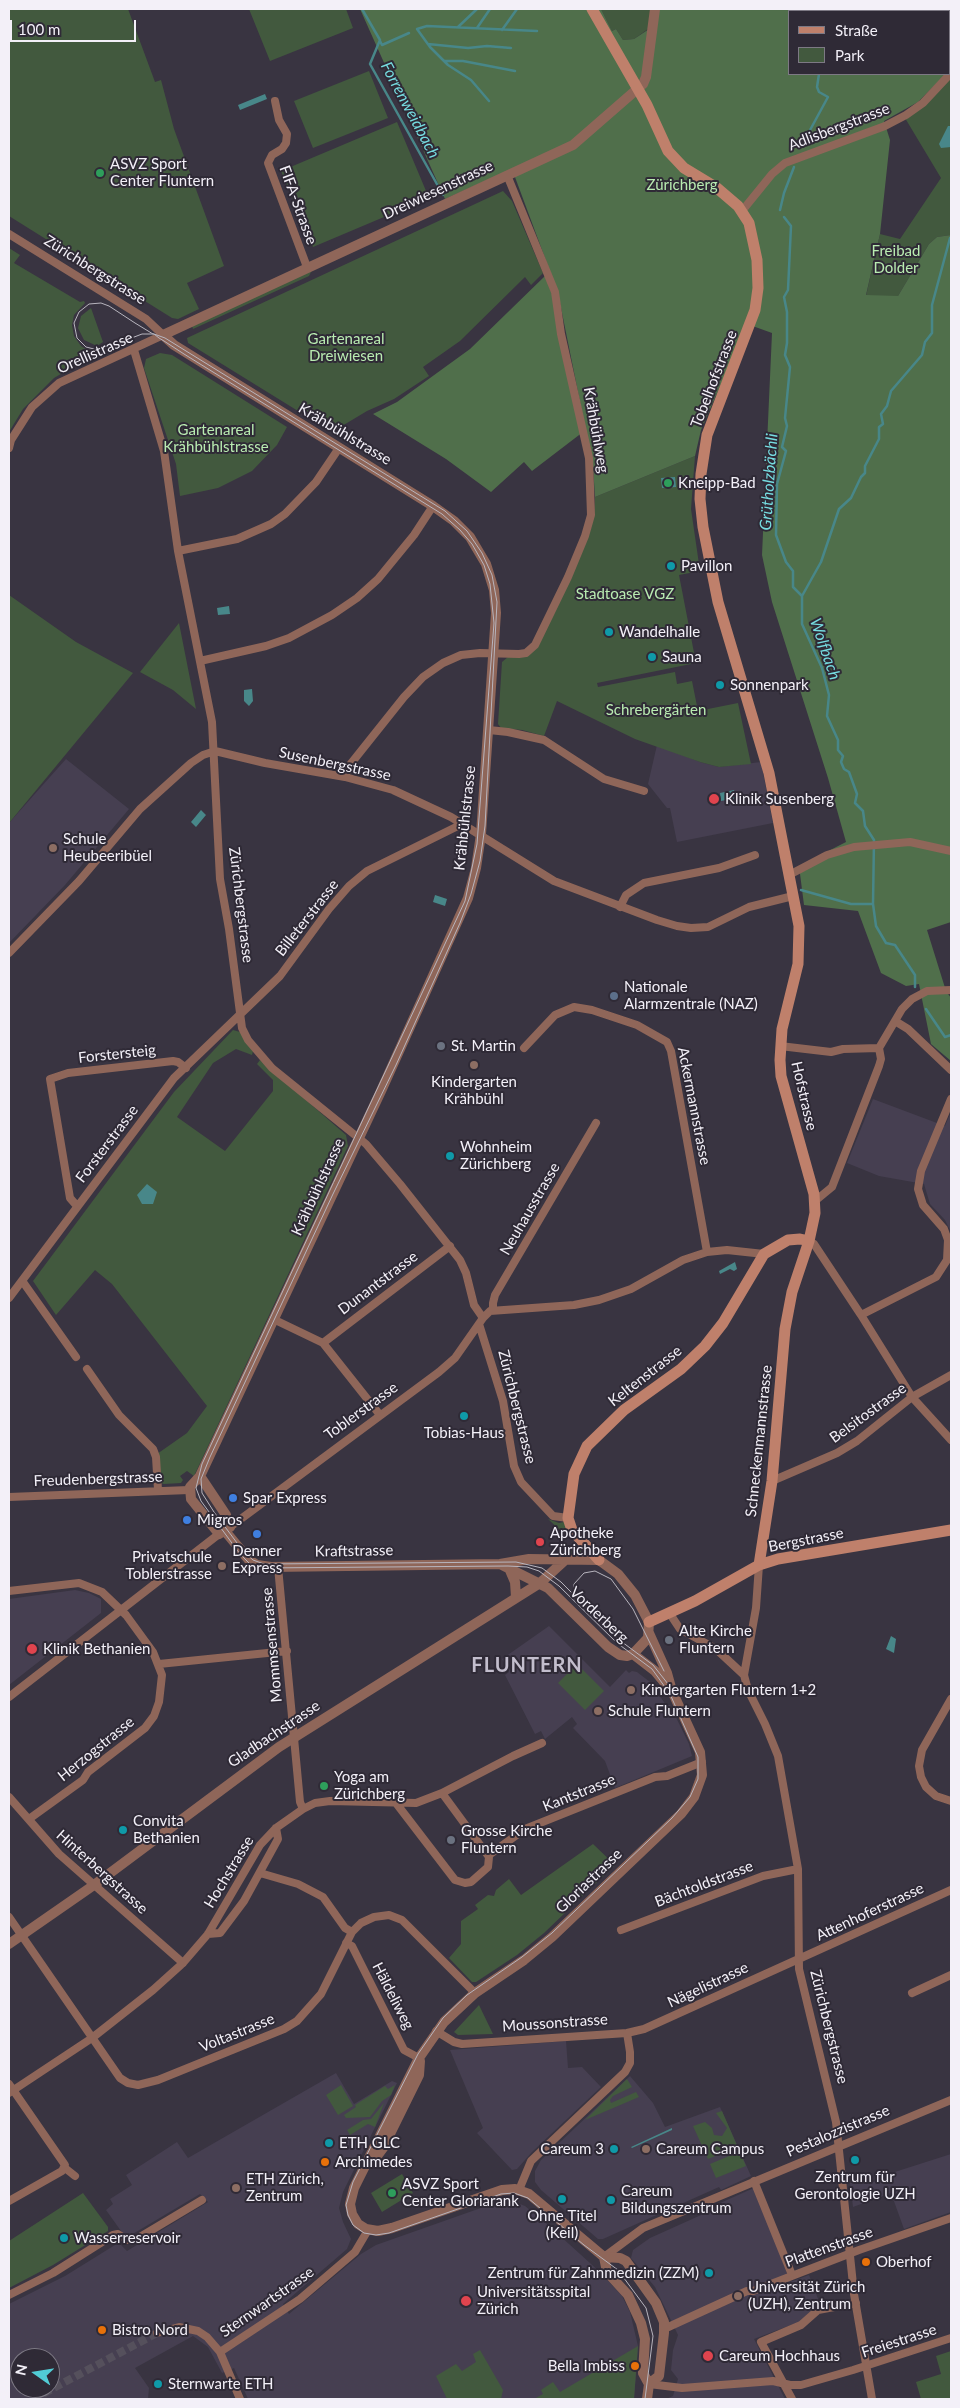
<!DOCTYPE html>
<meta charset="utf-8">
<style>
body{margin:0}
#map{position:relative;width:960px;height:2408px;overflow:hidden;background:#393441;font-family:Lato,sans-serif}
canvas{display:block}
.frame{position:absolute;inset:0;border:10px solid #f3f0f8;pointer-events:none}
.legend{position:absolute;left:788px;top:10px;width:162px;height:65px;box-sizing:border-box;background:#2f2a36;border:1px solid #7d7984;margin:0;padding:6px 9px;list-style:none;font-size:15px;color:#f3f0f8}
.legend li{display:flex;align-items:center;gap:10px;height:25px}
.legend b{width:25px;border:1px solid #7d7984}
.north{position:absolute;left:10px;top:2348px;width:50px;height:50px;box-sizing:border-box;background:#2f2a36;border:1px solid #7d7984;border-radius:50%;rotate:283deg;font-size:14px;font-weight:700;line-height:20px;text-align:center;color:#f3f0f8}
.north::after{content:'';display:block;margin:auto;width:18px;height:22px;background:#51ccd5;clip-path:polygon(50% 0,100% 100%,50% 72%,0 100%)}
.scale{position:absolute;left:10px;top:20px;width:126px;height:22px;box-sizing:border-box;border:2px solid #f3f0f8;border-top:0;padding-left:6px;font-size:15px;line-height:18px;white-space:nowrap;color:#f3f0f8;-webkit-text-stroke:4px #2f2a36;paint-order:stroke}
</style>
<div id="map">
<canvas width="960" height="2408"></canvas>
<div class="frame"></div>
<ul class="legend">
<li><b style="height:6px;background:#bf806b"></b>Straße</li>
<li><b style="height:14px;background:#42593e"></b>Park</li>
</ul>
<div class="north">N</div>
<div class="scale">100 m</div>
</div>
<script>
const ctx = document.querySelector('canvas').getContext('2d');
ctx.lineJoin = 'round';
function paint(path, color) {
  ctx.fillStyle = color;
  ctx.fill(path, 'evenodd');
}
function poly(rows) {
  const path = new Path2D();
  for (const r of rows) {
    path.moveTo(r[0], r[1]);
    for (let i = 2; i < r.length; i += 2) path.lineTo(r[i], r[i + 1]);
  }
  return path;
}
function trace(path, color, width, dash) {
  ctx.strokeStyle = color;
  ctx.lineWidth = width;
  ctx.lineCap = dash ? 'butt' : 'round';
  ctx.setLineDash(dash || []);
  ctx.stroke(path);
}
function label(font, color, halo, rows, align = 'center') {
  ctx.font = font + ' Lato,sans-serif';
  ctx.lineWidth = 4;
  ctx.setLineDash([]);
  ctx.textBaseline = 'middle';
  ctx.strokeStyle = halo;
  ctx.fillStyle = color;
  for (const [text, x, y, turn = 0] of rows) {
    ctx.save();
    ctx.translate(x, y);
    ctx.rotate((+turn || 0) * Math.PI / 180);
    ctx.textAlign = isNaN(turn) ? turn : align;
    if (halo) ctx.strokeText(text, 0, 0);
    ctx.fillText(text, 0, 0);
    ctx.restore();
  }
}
paint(poly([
 [657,745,700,762,719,767,761,762,773,823,677,842,670,808,667,808,648,784],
 [66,759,129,809,65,885,9,943,9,823],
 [873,1099,945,1126,951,1112,951,1232,945,1220,930,1204,924,1184,879,1176,847,1163],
 [75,1590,89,1593,101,1599,101,1613,9,1685,9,1599],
 [549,1626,610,1687,626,1670,629,1673,632,1671,637,1672,650,1682,666,1705,670,1705,689,1744,692,1756,615,1788,605,1761,573,1728,577,1724,572,1717,545,1739,541,1731,535,1734,505,1675,509,1672,502,1659],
 [566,2041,568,2068,582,2067,601,2087,532,2152,517,2169,512,2170,477,2133,483,2128,450,2050],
 [336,2073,354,2104,392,2081,397,2083,343,2192,339,2208,343,2222,351,2239,347,2249,283,2304,289,2314,361,2254,376,2245,495,2203,515,2202,525,2206,548,2225,601,2273,622,2296,630,2312,638,2346,634,2399,248,2399,234,2368,222,2373,208,2347,193,2336,135,2368,149,2388,148,2399,9,2399,9,2304,65,2276,115,2245,121,2245,127,2251,208,2202,200,2194,126,2238,106,2210,113,2204,110,2199,132,2185,126,2175,177,2142,188,2158],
 [20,2358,50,2358,50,2388,20,2388],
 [630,2076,653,2103,665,2127,720,2107,751,2176,721,2190,719,2187,603,2239,598,2239,541,2190,535,2182,535,2171,541,2160],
 [951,2154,951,2212,904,2229,891,2193,853,2207,850,2183,865,2180,867,2184,876,2181,876,2178],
 [756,2187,790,2282,809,2275,820,2304,799,2322,754,2339,785,2399,666,2399,673,2396,678,2379,671,2370,673,2350,678,2335,655,2287,631,2258,633,2250,650,2238,710,2211,709,2208]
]), '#463f51');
paint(poly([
 [9,9,128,9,155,82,161,80,174,129,224,266,187,283,199,309,178,319,172,318,9,216],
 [249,9,346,9,353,28,270,61],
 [601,9,659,9,655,24,634,39,623,40,616,29,612,31],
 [369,71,388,118,313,148,294,101],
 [951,77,951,235,937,237,929,244,898,296,866,296,880,234,900,239,941,178,905,118,932,98],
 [397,122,429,198,313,247,281,171],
 [503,191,512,201,543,273,531,285,525,277,460,341,423,367,429,376,394,399,367,411,332,432,188,343,187,338],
 [9,248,20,255,14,263,80,302,84,301,85,303,74,315,72,325,74,336,81,346,89,351,100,352,121,346,85,364,83,361,54,378,23,409,9,432],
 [312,270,309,276,193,329,192,326],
 [91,308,103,342,97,346,84,340,78,328,81,316],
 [160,353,172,355,287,427,277,445,252,471,218,488,180,496,176,464,144,368,146,359],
 [695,456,691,509,700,571,679,575,696,663,597,683,598,687,675,672,677,684,692,681,698,711,738,703,751,764,719,767,700,762,635,739,557,701,544,736,522,730,501,728,498,724,502,662,508,657,531,653,594,515,595,497],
 [9,595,76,642,133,673,9,823],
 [179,623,196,709,173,690,140,672],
 [233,1030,240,1032,253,1051,252,1055,236,1049,213,1063,177,1117,225,1151,273,1091,273,1080,257,1064,260,1060,346,1135,348,1146,194,1476,187,1471,180,1476,183,1480,181,1483,164,1484,161,1483,157,1454,187,1433,207,1406,112,1284,95,1270,56,1315,33,1281,174,1092],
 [548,1519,559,1523,564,1522,567,1529,563,1533],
 [564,1542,573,1550,580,1550,582,1553,556,1554,563,1553,561,1549],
 [577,1664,604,1691,585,1710,558,1683],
 [593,1844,615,1865,544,1933,517,1955,476,1982,472,1982,449,1958,461,1944,461,1921,478,1909,475,1905,488,1895,494,1896,496,1890,509,1879,521,1895],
 [479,2005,493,2034,458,2035,454,2032],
 [627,2079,632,2087,613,2096,610,2100,611,2103,636,2092,639,2097,585,2120],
 [341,2085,353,2106,338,2115,326,2095],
 [395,2085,391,2095,382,2101,370,2117,346,2118,344,2115,356,2107,355,2105,385,2086,388,2089],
 [384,2103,375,2127,368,2124,350,2135,347,2130,363,2120,371,2119],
 [722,2111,746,2166,716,2178,710,2164,729,2156,728,2151,708,2159,693,2126,705,2122,712,2128,714,2135,722,2136,727,2128,716,2113],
 [402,2174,413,2193,382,2212,371,2193],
 [83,2193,108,2227,108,2231,53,2265,9,2288,9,2241],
 [638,2346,634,2399,534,2399,543,2394,541,2390,553,2382,560,2392],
 [480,2350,503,2390,501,2399,447,2399,436,2376,456,2364,462,2371,476,2362,473,2354],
 [951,2351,951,2399,921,2399,916,2382,941,2374,936,2356]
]), '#42593e');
paint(poly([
 [360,9,601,9,612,31,616,29,623,40,634,39,655,25,659,9,951,9,951,67,949,70,949,11,789,11,789,74,946,74,918,102,884,121,890,140,880,234,866,295,898,296,929,244,937,237,951,235,951,922,927,930,946,991,951,998,951,1061,931,1044,919,984,906,986,881,973,858,911,804,905,799,866,846,842,828,778,772,602,762,555,772,333,747,324,701,430,695,456,595,497,593,466,558,293,512,169,445,199],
 [545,276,552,294,583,432,532,471,524,462,491,492,446,459,373,414,397,402,470,349]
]), '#506f4b');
paint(poly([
 [265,94,267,99,240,110,238,105],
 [948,126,951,126,951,147,941,148,939,144],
 [675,477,676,487,662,488,661,478],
 [229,606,230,614,218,615,217,608],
 [252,689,253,701,249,706,244,701,244,690],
 [734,790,736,798,721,801,720,793],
 [201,810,206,815,196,827,191,822],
 [435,895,447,899,445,906,433,902],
 [147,1184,157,1192,153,1204,142,1204,137,1195],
 [735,1262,737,1269,734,1271,730,1269,720,1274,719,1271],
 [891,1636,896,1639,894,1653,886,1649],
 [672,2128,672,2130,632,2148,631,2147]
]), '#488789');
trace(poly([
 [362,9,380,40,370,64,443,195],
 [797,9,797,11],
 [458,27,477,9],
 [477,28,490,9],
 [502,30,517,9],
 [380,41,382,45,409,33],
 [428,44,468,48,487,46,511,48],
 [445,61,463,61,515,71],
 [489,101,471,80,448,65,430,47,417,29,427,26,537,31],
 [803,143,828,97,819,92,817,87,819,74],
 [780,210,784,193,794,167],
 [784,217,791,226,788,290,784,297,787,312,787,343,785,355,790,367,785,418,787,426,782,447,786,451,777,484,776,535,786,562,793,571,793,587,802,596],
 [801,890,851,904,873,904],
 [915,987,915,975,895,945,886,943,876,926,873,904,874,840,865,826,863,811,855,803,857,794,849,772,844,769,841,762,843,756,838,750,838,740,827,716,829,695,822,668,802,624,802,596,821,562,839,509,851,498,861,477,865,473,865,466,879,439,879,427,883,424,881,414,887,406,891,391,922,355,925,342,932,333,932,305,950,238],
 [926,1009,945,1037,951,1035]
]), '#488789', 2.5);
trace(poly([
 [33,2399,157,2333]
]), '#55505c', 8, [8, 4]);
trace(poly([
 [275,101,279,120,287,134,286,143,282,149,272,155,268,163,307,267],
 [742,211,772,174,785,163,885,126,906,115,923,103,951,73],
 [9,234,146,319,163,335,59,383,32,407,11,440,9,448],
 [134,350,164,451,178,551,212,722,220,879,229,929,242,1028,248,1040,272,1068,366,1144,400,1184,460,1260,466,1273,474,1305,483,1318],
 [178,551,237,539,271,524,285,514,316,482,339,448],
 [200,661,266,646,289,638,332,615,357,598,378,579,414,535,433,506],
 [489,730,508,732,544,740,604,779,644,791],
 [345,777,349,766,404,697,423,677,443,663,461,655,480,653,519,654,526,653,535,645,568,577,585,536,591,515,589,458,561,334,555,292,507,175],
 [789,875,827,855,854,847,910,842,951,851],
 [620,907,626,895,644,883,719,868,755,855],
 [9,953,79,881,140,809,191,763,203,755,215,751,265,763,345,777,393,790,451,817,554,881,657,920,677,926,691,928,708,927,749,907,793,896],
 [895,1021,908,1029,951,1070],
 [780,1046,831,1052,843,1049,879,1048],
 [524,1048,555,1015,574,1007,592,1010,637,1025,667,1042,671,1051,707,1252],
 [879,1048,902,1009,912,999,927,991,951,990],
 [815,1201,832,1187,879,1066,881,1059,879,1048],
 [77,1206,70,1198,50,1079,68,1073,173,1061,178,1062,186,1068],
 [809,1241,814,1244,861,1315,912,1397,951,1440],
 [23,1282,76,1357],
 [9,1298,174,1078,280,976,329,909,349,886,367,871,462,824],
 [493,1310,493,1303,495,1295,596,1123],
 [861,1315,936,1277,947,1260,948,1240,944,1229,923,1205,918,1189,921,1171,951,1099],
 [273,1319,323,1343,380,1415],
 [479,1324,503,1401,514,1466,521,1482,553,1516,568,1518],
 [323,1343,450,1246],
 [87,1369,119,1415,153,1449,156,1457,158,1490],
 [772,1481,837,1453,857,1441,912,1397,951,1375],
 [9,1497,189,1490],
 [230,1527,439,1372,455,1358,483,1318,490,1311,574,1305,599,1300,631,1289,683,1260,707,1252,727,1250,764,1254],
 [278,1567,300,1802,303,1809],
 [9,1591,79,1583,102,1592,126,1615,153,1652,162,1675,159,1702,154,1716,145,1728,88,1772,83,1780,29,1819],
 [670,1614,680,1629,716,1649,744,1675,748,1690,765,1724,778,1756,798,1869,799,1969,836,2122,854,2294,872,2399],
 [159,1664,287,1651],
 [744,1675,756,1608,759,1565],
 [9,1697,219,1534],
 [951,1699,922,1750,919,1766,921,1777,926,1787,936,1796,951,1801],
 [9,1797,59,1854,183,1963],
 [396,1803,455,1880,465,1883,471,1882,488,1867,489,1857,442,1793],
 [489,1855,525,1829,655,1777,667,1776,702,1762],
 [260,1873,298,1884,323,1897,345,1928,352,1932],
 [9,1917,120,2078,128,2083,138,2085,158,2080,284,2029,297,2021,321,1994,352,1932,361,1923,374,1917,389,1915,402,1920,475,1993],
 [621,1930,763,1876,798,1869],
 [208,1934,220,1933,244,1901,278,1839,276,1828],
 [346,1943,352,1946,404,2050,419,2058],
 [912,1993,951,1975],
 [436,2031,454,2042,462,2044,627,2033,644,2029,951,1890],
 [9,2084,65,2165,62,2171,9,2201],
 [9,2093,92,2038,153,1990,183,1963,208,1934,260,1845,276,1828,303,1809,315,1803,330,1801,416,1803,442,1793,513,1756,542,1743],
 [65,2168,75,2176],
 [754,2181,792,2275],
 [519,2190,531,2161,625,2072,630,2063,630,2052,627,2033],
 [604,2257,643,2228,951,2100],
 [9,2295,53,2273,113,2235,118,2234,127,2240,135,2240,202,2200],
 [664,2329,747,2291,753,2291,859,2250,951,2218],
 [157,2333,179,2327,198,2331,207,2337,220,2352,240,2399],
 [220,2352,300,2299,355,2252,368,2230],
 [649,2384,682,2388,773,2381,790,2385,801,2385,853,2370,951,2338],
 [792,2399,761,2342,801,2325,818,2310,856,2303]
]), '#8f6659', 8);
trace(poly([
 [200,1476,226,1515,230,1527,219,1534,191,1499,190,1487,200,1476,381,1091,468,898,476,868,481,834,496,613,494,590,486,564,470,537,454,521,433,506,174,345,163,335,573,145,643,84,646,77,655,9],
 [225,1531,249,1560,257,1565,271,1567,500,1564,529,1559,599,1560,618,1574,635,1595,649,1622,648,1638,633,1654,627,1656,620,1655,608,1647,548,1588,500,1564],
 [509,1568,515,1582,516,1597],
 [633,1654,655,1671,670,1689],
 [9,1944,94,1885,279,1747,540,1583,564,1561],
 [374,2160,383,2148,419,2075,420,2061],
 [604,2257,607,2272,628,2295,641,2323,645,2339,643,2373,649,2384,647,2399],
 [649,2384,659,2376,664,2333,664,2322,656,2303,626,2261,620,2258,604,2257,529,2194,515,2189,502,2190,392,2228,378,2231,366,2229,358,2224,352,2214,350,2204,354,2188,419,2058,444,2022,475,1993,524,1960,552,1937,681,1814,694,1797,702,1775,700,1752,672,1691,667,1673,649,1633]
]), '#8f6659', 10);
trace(poly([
 [592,9,647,105,668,151,684,168,717,188,738,206,749,223,757,260,758,288,755,310,707,435,701,474,700,499,703,527,718,602,769,773,799,926,798,964,782,1029,780,1060,781,1076,814,1194,815,1213,809,1241,792,1292,785,1329,772,1481,759,1565],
 [599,1560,572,1530,568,1518,574,1474,587,1446,624,1410,681,1369,705,1346,723,1323,764,1254,788,1240,800,1239,809,1241],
 [649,1622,695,1601,759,1565,778,1559,951,1530]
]), '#bf806b', 11);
trace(poly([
 [574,1598,574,1584,584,1573,595,1571,611,1579,633,1609,664,1671],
 [645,2399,653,2336,646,2308,618,2270,584,2245,528,2198,514,2193,501,2194,389,2233,376,2235,364,2233,353,2225,348,2215,346,2205,353,2182,418,2054,443,2018,467,1995,522,1957,552,1933,672,1818,690,1797,698,1779,698,1757,670,1694,652,1669,617,1643,559,1586,539,1571,527,1567,508,1566,259,1568,250,1564,240,1554,201,1501,196,1488,202,1464,465,901,477,844,494,623,490,584,484,565,472,544,460,530,442,514,184,354,164,341,159,338,154,334,153,334,135,323,109,306,101,303,89,304,79,312,74,323,77,338,86,347,94,349,103,349,142,334,154,334,165,338,445,511,467,531,482,553,492,575,497,602,485,826,480,861,471,894,460,923,396,1065,333,1194,210,1457,201,1479,202,1493,214,1512,243,1551,253,1560,264,1564,516,1562,542,1568,561,1582,618,1639,653,1665,672,1689]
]), '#b8b5be', 1);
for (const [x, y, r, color] of [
 [100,173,5,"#2e9e5b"],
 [668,483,5,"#2e9e5b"],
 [671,566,5,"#0f9aa8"],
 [609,632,5,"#0f9aa8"],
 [652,657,5,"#0f9aa8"],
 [720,685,5,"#0f9aa8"],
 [714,799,6,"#e0444e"],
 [53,848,5,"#8d6e63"],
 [614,996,5,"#5c6f8a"],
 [441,1046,5,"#6b7280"],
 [474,1065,5,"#8d6e63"],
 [450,1156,5,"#0f9aa8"],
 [464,1416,5,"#0f9aa8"],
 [233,1498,5,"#3f7fe0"],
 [187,1520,5,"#3f7fe0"],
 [257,1534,5,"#3f7fe0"],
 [540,1542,5,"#e0444e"],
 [222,1566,5,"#8d6e63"],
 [669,1640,5,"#6b7280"],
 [32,1649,6,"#e0444e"],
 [631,1690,5,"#8d6e63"],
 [598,1711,5,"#8d6e63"],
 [324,1786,5,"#2e9e5b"],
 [123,1830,5,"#0f9aa8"],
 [451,1840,5,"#6b7280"],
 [329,2143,5,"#0f9aa8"],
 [614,2149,5,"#0f9aa8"],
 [646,2149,5,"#8d6e63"],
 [855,2160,5,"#0f9aa8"],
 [325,2162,5,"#e8710a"],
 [236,2188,5,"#8d6e63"],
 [392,2193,5,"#2e9e5b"],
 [562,2199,5,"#0f9aa8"],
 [611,2200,5,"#0f9aa8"],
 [64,2238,5,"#0f9aa8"],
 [866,2262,5,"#e8710a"],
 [709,2273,5,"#0f9aa8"],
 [738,2296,5,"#8d6e63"],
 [466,2301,6,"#e0444e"],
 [102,2330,5,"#e8710a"],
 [708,2356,6,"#e0444e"],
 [635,2366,5,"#e8710a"],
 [158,2384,5,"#0f9aa8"]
]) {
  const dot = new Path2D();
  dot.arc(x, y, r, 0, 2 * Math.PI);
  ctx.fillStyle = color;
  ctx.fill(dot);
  trace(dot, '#2f2a36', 2);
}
label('15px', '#f3f0f8', '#2f2a36', [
 ["Adlisbergstrasse",839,127,-21],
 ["Dreiwiesenstrasse",438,190,-25],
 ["FIFA-Strasse",298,205,70],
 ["Zürichbergstrasse",95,270,32],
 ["Orellistrasse",95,353,-24],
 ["Tobelhofstrasse",714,379,-69],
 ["Krähbühlweg",596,430,80],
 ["Krähbühlstrasse",345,434,31],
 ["Susenbergstrasse",335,764,12],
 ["Krähbühlstrasse",465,818,-84],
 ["Zürichbergstrasse",241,905,83],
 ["Billeterstrasse",307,918,-52],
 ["Forstersteig",117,1054,-6],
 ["Hofstrasse",804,1096,77],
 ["Ackermannstrasse",694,1106,79],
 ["Forsterstrasse",107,1144,-53],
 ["Krähbühlstrasse",318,1187,-65],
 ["Neuhausstrasse",530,1209,-60],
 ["Dunantstrasse",378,1283,-37],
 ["Keltenstrasse",645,1376,-38],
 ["Zürichbergstrasse",517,1407,76],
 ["Toblerstrasse",361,1411,-36],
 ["Belsitostrasse",868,1413,-36],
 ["Schneckenmannstrasse",759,1441,-84],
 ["Freudenbergstrasse",98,1479,-2],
 ["Bergstrasse",806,1540,-11],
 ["Kraftstrasse",354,1551,-1],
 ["Vorderberg",599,1615,43],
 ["Mommsenstrasse",272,1645,-95],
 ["Gladbachstrasse",274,1734,-34],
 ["Herzogstrasse",96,1749,-39],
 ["Kantstrasse",579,1793,-22],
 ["Hinterbergstrasse",102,1872,42],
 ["Hochstrasse",229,1872,-59],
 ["Gloriastrasse",589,1881,-44],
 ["Bächtoldstrasse",704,1884,-21],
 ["Attenhoferstrasse",870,1912,-25],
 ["Nägelistrasse",708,1985,-25],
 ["Häldeliweg",393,1996,63],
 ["Moussonstrasse",555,2023,-4],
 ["Zürichbergstrasse",829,2027,76],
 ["Voltastrasse",237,2033,-22],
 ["Pestalozzistrasse",838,2131,-23],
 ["Plattenstrasse",829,2247,-20],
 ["Sternwartstrasse",267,2302,-35],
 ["Freiestrasse",899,2341,-18]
]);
label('15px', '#f3f0f8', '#2f2a36', [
 ["ASVZ Sport",110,164],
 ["Center Fluntern",110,181],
 ["Kneipp-Bad",678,483],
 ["Pavillon",681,566],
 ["Wandelhalle",619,632],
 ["Sauna",662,657],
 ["Sonnenpark",730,685],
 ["Klinik Susenberg",725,799],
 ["Schule",63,839],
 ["Heubeeribüel",63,856],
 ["Nationale",624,987],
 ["Alarmzentrale (NAZ)",624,1004],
 ["St. Martin",451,1046],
 ["Kindergarten",474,1082,"center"],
 ["Krähbühl",474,1099,"center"],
 ["Wohnheim",460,1147],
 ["Zürichberg",460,1164],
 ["Tobias-Haus",464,1433,"center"],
 ["Spar Express",243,1498],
 ["Migros",197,1520],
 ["Apotheke",550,1533],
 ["Zürichberg",550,1550],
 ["Denner",257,1551,"center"],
 ["Express",257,1568,"center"],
 ["Privatschule",212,1557,"right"],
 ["Toblerstrasse",212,1574,"right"],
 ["Alte Kirche",679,1631],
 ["Fluntern",679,1648],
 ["Klinik Bethanien",43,1649],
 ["Kindergarten Fluntern 1+2",641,1690],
 ["Schule Fluntern",608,1711],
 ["Yoga am",334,1777],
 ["Zürichberg",334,1794],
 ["Convita",133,1821],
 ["Bethanien",133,1838],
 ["Grosse Kirche",461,1831],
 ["Fluntern",461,1848],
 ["ETH GLC",339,2143],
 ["Careum 3",604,2149,"right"],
 ["Careum Campus",656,2149],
 ["Archimedes",335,2162],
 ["Zentrum für",855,2177,"center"],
 ["Gerontologie UZH",855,2194,"center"],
 ["ETH Zürich,",246,2179],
 ["Zentrum",246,2196],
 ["ASVZ Sport",402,2184],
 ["Center Gloriarank",402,2201],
 ["Careum",621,2191],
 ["Bildungszentrum",621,2208],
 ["Ohne Titel",562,2216,"center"],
 ["(Keil)",562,2233,"center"],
 ["Wasserreservoir",74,2238],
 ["Oberhof",876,2262],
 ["Zentrum für Zahnmedizin (ZZM)",699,2273,"right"],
 ["Universität Zürich",748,2287],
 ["(UZH), Zentrum",748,2304],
 ["Universitätsspital",477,2292],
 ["Zürich",477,2309],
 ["Bistro Nord",112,2330],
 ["Careum Hochhaus",719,2356],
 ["Bella Imbiss",625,2366,"right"],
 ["Sternwarte ETH",168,2384]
], 'left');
label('15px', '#b9ecb1', '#2f2a36', [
 ["Zürichberg",682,185],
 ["Freibad",896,251],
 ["Dolder",896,268],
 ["Gartenareal",346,339],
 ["Dreiwiesen",346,356],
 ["Gartenareal",216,430],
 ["Krähbühlstrasse",216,447],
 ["Stadtoase VGZ",625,594],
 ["Schrebergärten",656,710]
]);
label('italic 16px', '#76dce0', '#2f2a36', [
 ["Forrenweidbach",410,110,62],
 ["Grütholzbächli",769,482,-86],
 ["Wolfbach",825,649,71]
]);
ctx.letterSpacing = '1px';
label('bold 20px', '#c3becd', '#2f2a36', [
 ["FLUNTERN",527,1666]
]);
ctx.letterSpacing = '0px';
</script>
